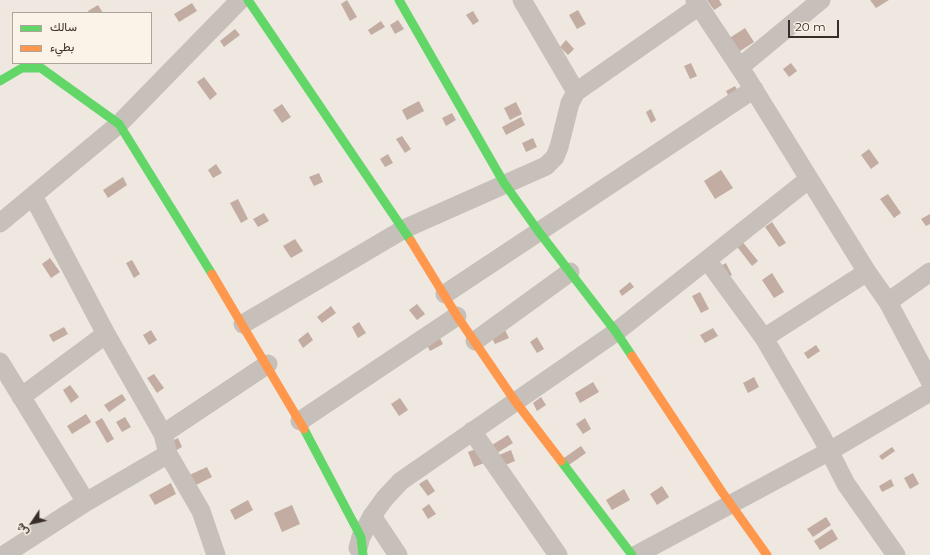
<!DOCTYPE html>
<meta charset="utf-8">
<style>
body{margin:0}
#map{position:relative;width:930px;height:555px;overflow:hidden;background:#eee8e1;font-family:Montserrat,Vazirmatn,sans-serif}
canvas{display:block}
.legend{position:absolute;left:12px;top:12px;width:140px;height:52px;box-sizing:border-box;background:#fbf3e8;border:1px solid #ada49b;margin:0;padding:5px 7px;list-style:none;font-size:12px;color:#382d27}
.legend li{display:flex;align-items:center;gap:8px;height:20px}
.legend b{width:20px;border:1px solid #ada49b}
.north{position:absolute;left:12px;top:503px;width:40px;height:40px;-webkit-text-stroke:3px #fbf3e8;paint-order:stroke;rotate:235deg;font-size:11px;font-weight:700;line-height:16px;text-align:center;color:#382d27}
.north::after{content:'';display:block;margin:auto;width:14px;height:18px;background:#382d27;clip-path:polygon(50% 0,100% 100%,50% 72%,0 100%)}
.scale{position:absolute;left:788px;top:20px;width:51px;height:18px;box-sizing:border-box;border:2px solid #382d27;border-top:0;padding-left:5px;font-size:12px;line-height:14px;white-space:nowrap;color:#382d27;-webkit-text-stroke:3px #fbf3e8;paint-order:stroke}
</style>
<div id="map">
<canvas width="930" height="555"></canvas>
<ul class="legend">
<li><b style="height:5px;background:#63d668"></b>سالك</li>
<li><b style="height:5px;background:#ff974d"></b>بطيء</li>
</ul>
<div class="north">ش</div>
<div class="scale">20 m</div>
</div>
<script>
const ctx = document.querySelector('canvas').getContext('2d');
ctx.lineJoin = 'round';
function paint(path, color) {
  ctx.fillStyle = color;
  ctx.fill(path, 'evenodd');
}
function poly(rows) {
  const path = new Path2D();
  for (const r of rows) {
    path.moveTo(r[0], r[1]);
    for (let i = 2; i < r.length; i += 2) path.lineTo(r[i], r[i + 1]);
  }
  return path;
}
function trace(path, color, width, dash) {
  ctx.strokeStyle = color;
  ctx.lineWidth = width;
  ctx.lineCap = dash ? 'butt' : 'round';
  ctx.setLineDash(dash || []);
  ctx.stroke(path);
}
paint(poly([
 [347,0,357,17,350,21,341,4],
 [707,0,719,0,722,5,714,10],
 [870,0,889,0,876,8],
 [192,3,197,11,179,22,174,14],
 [98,5,103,13,89,13,88,11],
 [578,10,586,24,577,29,569,15],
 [473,11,479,21,473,25,466,15],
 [398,20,404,29,395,34,390,25],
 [381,21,385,27,371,35,368,30],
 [745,28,754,42,737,53,728,39],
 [235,29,240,35,224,47,220,41],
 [566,40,574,49,568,55,560,47],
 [691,63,697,76,690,79,684,66],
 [791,63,797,71,789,77,783,69],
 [204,77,217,94,210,100,197,82],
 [735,86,741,96,731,101,726,91],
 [419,101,424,111,407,120,402,110],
 [516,102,522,114,510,120,504,108],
 [282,104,291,117,282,123,273,110],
 [651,109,656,120,651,123,646,112],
 [452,113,456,120,446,126,442,118],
 [521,117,525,125,506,135,502,127],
 [402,136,411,149,405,153,396,139],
 [533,138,537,147,526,152,522,143],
 [869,149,879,163,871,169,861,155],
 [388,154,393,163,385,167,380,159],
 [216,164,222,173,213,178,208,170],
 [721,170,733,188,715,199,704,181],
 [319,173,323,182,314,186,309,177],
 [123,177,127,185,108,198,103,190],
 [888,194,901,213,894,218,880,199],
 [238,199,248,219,241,223,230,203],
 [264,213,269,221,258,227,253,219],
 [930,214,930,224,926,226,921,219],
 [772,222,786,243,779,247,765,227],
 [295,239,303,251,291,258,283,246],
 [741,240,758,261,752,266,735,244],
 [50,258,60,272,51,278,42,264],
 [132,260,140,274,134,278,126,263],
 [726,263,732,275,723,280,717,268],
 [772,273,784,292,774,298,762,280],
 [630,282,634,287,622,296,619,291],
 [700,292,709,309,701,313,692,296],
 [417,304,425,314,417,320,409,310],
 [331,306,336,313,322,323,317,317],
 [359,322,366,333,358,338,352,327],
 [503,326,509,338,495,344,489,332],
 [64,327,68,334,53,342,49,335],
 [713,328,718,336,705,343,700,335],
 [151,330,157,340,149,345,143,335],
 [308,332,313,340,303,348,298,340],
 [438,334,443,344,430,351,425,341],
 [537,337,544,349,537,353,530,342],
 [816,345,820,351,808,359,804,353],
 [154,374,164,388,157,393,147,378],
 [754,377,759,387,748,393,743,383],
 [593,382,599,392,580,403,575,393],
 [70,385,79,397,71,403,63,390],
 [122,394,126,400,109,412,104,405],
 [541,397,546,405,537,411,533,403],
 [400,398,408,410,399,416,391,404],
 [86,414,91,422,72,434,67,426],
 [125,417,131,427,122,432,116,422],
 [102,418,114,439,107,443,95,422],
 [585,418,591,429,583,434,576,424],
 [508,435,513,443,497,453,492,445],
 [178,438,182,447,173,452,168,443],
 [581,446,586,453,566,467,561,460],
 [892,447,895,451,882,460,879,456],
 [478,448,484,463,474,467,468,452],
 [511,450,515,461,503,466,499,455],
 [207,467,212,477,192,487,187,476],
 [913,473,919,484,910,489,904,478],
 [427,479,435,491,428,496,419,484],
 [891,479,894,486,882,492,879,486],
 [171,483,176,494,155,505,149,495],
 [662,486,669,497,657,505,650,494],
 [624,489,630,500,612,510,606,500],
 [248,500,253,510,235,520,230,510],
 [429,504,436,514,428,519,422,509],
 [292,505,300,524,282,532,274,513],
 [826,517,831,525,813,537,807,529],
 [832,529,838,539,820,550,814,541]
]), '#c3aca1');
trace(poly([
 [522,0,576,92],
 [695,0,746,77,867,272,888,302,930,381],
 [740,67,821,0],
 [33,196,106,334,163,434,168,454,201,511,216,555],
 [0,223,119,124,240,0],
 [707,260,764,338,822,437,846,484,896,555],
 [445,294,754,89],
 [888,302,930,272],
 [243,324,404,229,546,166,555,157,559,147,570,103,576,92,699,6],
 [764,338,867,272],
 [475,341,570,272],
 [0,362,86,502],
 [21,397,106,334],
 [300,421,457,316],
 [472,431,558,555],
 [163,434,268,364],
 [372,516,398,555],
 [358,548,361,537,372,516,385,498,401,481,616,332,809,179],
 [4,555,86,502,168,454],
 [636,555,828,452,930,392]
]), '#c7c0ba', 19);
trace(poly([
 [248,0,411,241],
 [399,0,504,183,539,232,616,332,632,356],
 [0,81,22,68,41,68,119,124,212,274],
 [304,429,361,537,363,555],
 [561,461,632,555]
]), '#63d668', 9);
trace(poly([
 [411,241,457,316,515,401,561,461],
 [212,274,304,429],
 [632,356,722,492,767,555]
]), '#ff974d', 9);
</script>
